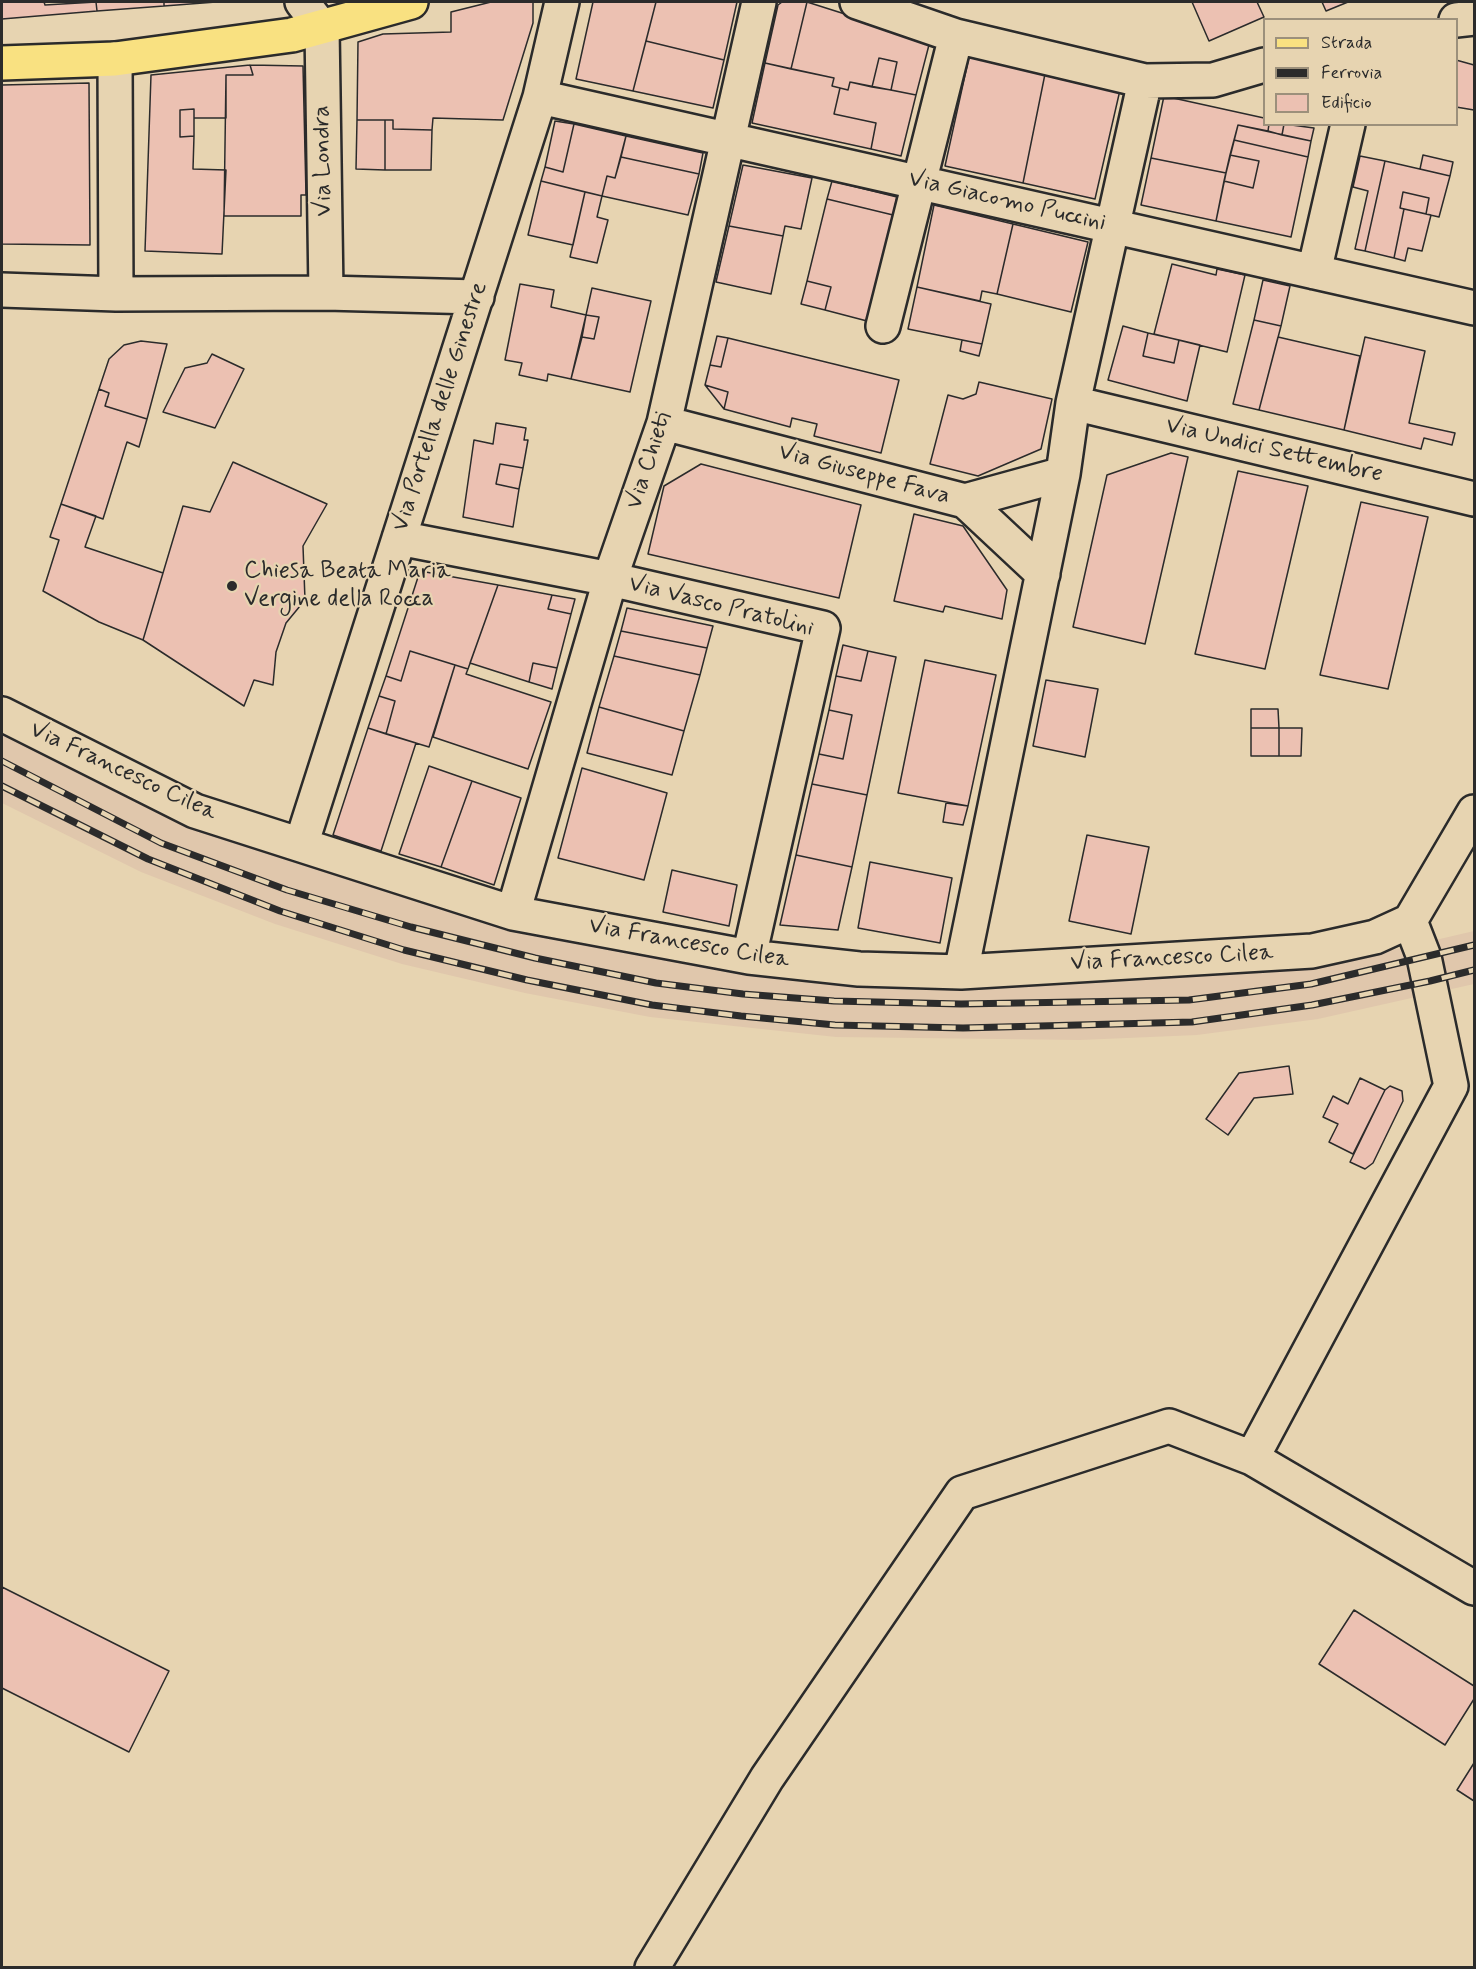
<!DOCTYPE html>
<style>
body{margin:0}
#map{position:relative;width:1476px;height:1969px;overflow:hidden;background:#e7d4b1;font-family:Mynerve,sans-serif}
canvas{display:block}
.frame{position:absolute;inset:0;border:3px solid #2b2b2b;pointer-events:none}
.legend{position:absolute;left:1263px;top:18px;width:195px;height:108px;box-sizing:border-box;background:#e7d4b1;border:2px solid #9c907b;margin:0;padding:8px 10px;list-style:none;font-size:18px;color:#2b2b2b}
.legend li{display:flex;align-items:center;gap:12px;height:30px}
.legend b{width:30px;border:2px solid #9c907b}
</style>
<div id="map">
<canvas width="1476" height="1969"></canvas>
<div class="frame"></div>
<ul class="legend">
<li><b style="height:8px;background:#f9e181"></b>Strada</li>
<li><b style="height:8px;background:#2b2b2b"></b>Ferrovia</li>
<li><b style="height:16px;background:#ecc1b2"></b>Edificio</li>
</ul>
</div>
<script>
const ctx = document.querySelector('canvas').getContext('2d');
ctx.lineJoin = 'round';
function paint(path, color) {
  ctx.fillStyle = color;
  ctx.fill(path, 'evenodd');
}
function poly(rows) {
  const path = new Path2D();
  for (const r of rows) {
    path.moveTo(r[0], r[1]);
    for (let i = 2; i < r.length; i += 2) path.lineTo(r[i], r[i + 1]);
  }
  return path;
}
function trace(path, color, width, dash) {
  ctx.strokeStyle = color;
  ctx.lineWidth = width;
  ctx.lineCap = dash ? 'butt' : 'round';
  ctx.setLineDash(dash || []);
  ctx.stroke(path);
}
function label(font, color, halo, rows, align = 'center') {
  ctx.font = font + ' Mynerve,sans-serif';
  ctx.lineWidth = 4.5;
  ctx.setLineDash([]);
  ctx.textBaseline = 'middle';
  ctx.strokeStyle = halo;
  ctx.fillStyle = color;
  for (const [text, x, y, turn = 0] of rows) {
    ctx.save();
    ctx.translate(x, y);
    ctx.rotate((+turn || 0) * Math.PI / 180);
    ctx.textAlign = isNaN(turn) ? turn : align;
    if (halo) ctx.strokeText(text, 0, 0);
    ctx.fillText(text, 0, 0);
    ctx.restore();
  }
}
paint(poly([
 [2,733,44,755,176,814,740,962,1315,961,1397,949,1474,931,1474,984,1318,1019,1197,1035,1080,1040,836,1037,650,1017,525,993,402,964,275,924,141,872,2,803]
]), '#e0c7ac');
const building = poly([
 [2,2,44,2,45,5,96,2,97,11,2,19,2,2],
 [96,2,164,2,164,6,97,11,96,2],
 [164,2,216,2,164,6,164,2],
 [491,2,533,2,533,23,503,120,433,118,432,130,393,129,393,120,357,120,358,42,383,34,451,32,451,12,491,2],
 [593,2,656,2,633,91,576,79,593,2],
 [656,2,737,2,724,60,646,41,656,2],
 [782,2,807,2,791,69,765,63,778,5,782,2],
 [807,2,930,41,916,95,891,90,897,62,879,58,872,87,850,82,848,90,832,86,834,78,791,69,807,2],
 [1192,2,1257,2,1264,17,1209,41,1192,2],
 [1322,2,1348,2,1326,11,1322,2],
 [646,41,724,60,713,108,633,91,646,41],
 [969,57,1045,74,1023,183,945,166,969,57],
 [879,58,897,62,891,90,872,87,879,58],
 [1456,60,1474,65,1474,110,1456,107,1456,60],
 [765,63,834,78,832,86,840,88,834,114,876,123,871,149,752,123,765,63],
 [250,65,303,66,306,195,301,195,301,216,224,216,226,75,253,75,250,65],
 [250,65,253,75,226,75,226,118,194,118,194,109,180,110,180,137,194,136,193,169,226,170,222,254,145,251,151,75,250,65],
 [1045,74,1120,90,1095,199,1023,183,1045,74],
 [850,82,916,95,901,156,871,149,876,123,834,114,840,88,848,90,850,82],
 [89,83,90,245,2,244,2,85,89,83],
 [1164,96,1264,118,1264,124,1269,124,1268,131,1238,125,1226,173,1151,158,1164,96],
 [194,109,194,136,180,137,180,110,194,109],
 [357,120,385,120,385,170,356,169,357,120],
 [385,120,393,120,393,129,432,130,431,170,385,170,385,120],
 [555,121,574,124,563,172,545,167,555,121],
 [574,124,626,136,615,178,607,176,602,196,541,181,545,167,563,172,574,124],
 [1269,124,1284,124,1282,135,1268,131,1269,124],
 [1284,124,1314,128,1311,141,1282,135,1284,124],
 [1238,125,1311,141,1308,157,1234,140,1238,125],
 [626,136,703,153,699,174,621,157,626,136],
 [1234,140,1308,157,1291,237,1216,221,1224,181,1253,188,1259,161,1230,155,1234,140],
 [1230,155,1259,161,1253,188,1224,181,1230,155],
 [1423,155,1453,162,1450,176,1420,169,1423,155],
 [1360,156,1385,161,1365,251,1355,249,1368,191,1353,187,1360,156],
 [621,157,699,174,688,215,602,196,607,176,615,178,621,157],
 [1151,158,1226,173,1216,221,1141,205,1151,158],
 [1385,161,1450,176,1439,217,1426,214,1429,198,1403,192,1400,208,1404,209,1394,258,1365,251,1385,161],
 [743,165,812,178,801,229,785,226,783,236,729,226,743,165],
 [541,181,585,192,573,245,528,235,541,181],
 [832,181,897,197,893,215,827,199,832,181],
 [585,192,602,196,597,217,608,220,597,263,570,257,585,192],
 [1403,192,1429,198,1426,214,1400,208,1403,192],
 [827,199,893,215,867,321,825,310,831,287,807,281,827,199],
 [934,205,1013,224,997,294,982,291,980,301,917,287,934,205],
 [1404,209,1431,215,1422,251,1408,248,1405,261,1394,258,1404,209],
 [1013,224,1088,242,1071,312,997,294,1013,224],
 [729,226,783,236,771,294,716,282,729,226],
 [1172,264,1216,275,1217,269,1245,275,1227,352,1154,334,1172,264],
 [1263,280,1290,286,1281,326,1254,320,1263,280],
 [807,281,831,287,825,310,801,304,807,281],
 [520,284,554,290,551,307,586,315,571,379,548,374,547,381,519,375,522,363,505,360,520,284],
 [917,287,991,304,982,344,908,329,917,287],
 [592,288,651,301,630,392,571,379,582,337,594,339,599,317,586,315,592,288],
 [586,315,599,317,594,339,582,337,586,315],
 [1254,320,1281,326,1259,410,1233,404,1254,320],
 [1123,326,1148,333,1143,356,1174,363,1179,340,1200,345,1187,401,1108,380,1123,326],
 [1148,333,1179,340,1174,363,1143,356,1148,333],
 [717,336,728,338,721,367,710,365,717,336],
 [1278,337,1360,356,1344,430,1259,410,1278,337],
 [1365,337,1425,351,1409,423,1455,433,1452,445,1424,438,1421,449,1344,430,1365,337],
 [728,338,899,380,881,453,814,436,817,424,792,418,790,427,724,409,728,392,705,385,710,365,721,367,728,338],
 [962,340,982,344,979,356,960,351,962,340],
 [141,341,167,344,147,419,105,406,109,393,99,389,109,359,124,345,141,341],
 [212,354,244,369,215,428,163,412,185,368,207,363,212,354],
 [979,382,1052,399,1041,449,978,476,930,464,948,395,963,399,976,394,979,382],
 [705,385,728,392,724,409,705,385],
 [99,389,109,393,105,406,147,419,139,447,127,442,103,519,61,504,99,389],
 [496,423,526,428,524,440,528,440,523,468,500,464,496,484,519,489,513,527,463,517,474,440,493,444,496,423],
 [1171,453,1188,457,1145,644,1073,627,1107,475,1171,453],
 [233,462,327,504,303,546,305,600,286,623,276,652,273,685,254,680,244,706,143,640,183,506,210,512,233,462],
 [500,464,523,468,519,489,496,484,500,464],
 [701,464,861,505,839,598,648,554,664,486,701,464],
 [1238,471,1308,486,1265,669,1195,654,1238,471],
 [1361,502,1428,517,1388,689,1320,675,1361,502],
 [61,504,96,516,85,547,163,573,143,640,99,622,43,591,59,540,50,537,61,504],
 [914,514,963,526,1007,590,1002,619,945,606,943,612,894,601,914,514],
 [420,571,498,585,468,669,410,651,401,681,386,676,420,571],
 [498,585,552,595,548,609,571,614,557,668,533,663,529,682,470,663,498,585],
 [552,595,575,599,571,614,548,609,552,595],
 [627,608,713,626,707,648,621,631,627,608],
 [621,631,707,648,700,675,614,656,621,631],
 [843,645,868,651,861,681,836,676,843,645],
 [410,651,455,665,429,747,386,734,395,701,379,696,386,676,401,681,410,651],
 [868,651,896,657,867,795,812,784,819,754,843,759,852,715,829,710,836,676,861,681,868,651],
 [614,656,700,675,684,731,599,707,614,656],
 [925,660,996,675,968,806,898,793,925,660],
 [533,663,557,668,552,689,529,682,533,663],
 [455,665,468,669,466,674,551,702,528,769,433,737,455,665],
 [1046,680,1098,689,1085,757,1033,746,1046,680],
 [379,696,395,701,386,734,368,728,379,696],
 [599,707,684,731,672,775,587,753,599,707],
 [1251,709,1278,709,1279,728,1251,728,1251,709],
 [829,710,852,715,843,759,819,754,829,710],
 [368,728,416,743,381,851,333,835,368,728],
 [1251,728,1279,728,1279,756,1251,756,1251,728],
 [1279,728,1302,728,1301,756,1279,756,1279,728],
 [429,766,472,781,441,867,399,854,429,766],
 [582,768,667,793,644,880,558,858,582,768],
 [472,781,521,798,494,885,441,867,472,781],
 [812,784,867,795,852,867,796,855,812,784],
 [946,803,968,806,963,825,943,822,946,803],
 [1087,835,1149,847,1131,934,1069,921,1087,835],
 [796,855,852,867,838,930,780,925,796,855],
 [870,862,952,878,940,943,858,928,870,862],
 [672,870,737,885,729,926,663,912,672,870],
 [1289,1066,1293,1094,1254,1098,1228,1135,1206,1119,1239,1073,1289,1066],
 [1360,1078,1385,1090,1353,1154,1329,1142,1338,1124,1323,1117,1333,1096,1348,1104,1360,1078],
 [1390,1086,1402,1091,1403,1101,1373,1163,1365,1169,1350,1162,1385,1090,1390,1086],
 [2,1587,169,1671,129,1752,2,1688,2,1587],
 [1354,1610,1474,1686,1474,1699,1445,1745,1319,1664,1354,1610],
 [1474,1763,1474,1801,1457,1790,1474,1763]
]);
paint(building, '#ecc1b2');
trace(building, '#2b2b2b', 1.5);
const minor = poly([
 [302,2,322,28,326,293],
 [857,2,956,36,1145,81,1213,80,1264,65],
 [1456,20,1474,18],
 [115,59,116,294],
 [540,97,1474,308],
 [1314,272,1348,124],
 [2,290,116,294,326,293,477,297],
 [883,326,956,36],
 [1073,403,1474,499],
 [664,423,965,501,1063,474],
 [965,501,1043,574],
 [399,538,610,579,823,628,749,957],
 [2,714,195,811,513,913,749,957,859,969,961,972,1312,951,1375,937,1410,921],
 [301,845,540,97,562,2],
 [513,913,613,570,664,423,759,2],
 [1410,921,1474,812],
 [961,972,1063,474,1073,403,1145,81],
 [1252,1458,1451,1086,1424,957,1410,921],
 [652,1968,767,1778,962,1493,1169,1426,1252,1458,1474,1588]
]);
const major = poly([
 [2,63,115,59,292,35,411,2]
]);
trace(minor, '#2b2b2b', 38);
trace(major, '#2b2b2b', 38);
trace(minor, '#e7d4b1', 33);
trace(major, '#f9e181', 33);
const rail = poly([
 [2,761,161,843,287,890,411,927,535,958,656,983,743,994,834,1001,961,1004,1189,1000,1311,984,1474,945],
 [2,786,148,859,280,911,404,950,527,980,652,1005,741,1016,835,1025,963,1028,1192,1022,1312,1005,1430,981,1474,970]
]);
trace(rail, '#2b2b2b', 7);
trace(rail, '#e7d4b1', 4.5, [14]);
for (const [x, y, r, color] of [
 [232,586,6,"#2b2b2b"]
]) {
  const dot = new Path2D();
  dot.arc(x, y, r, 0, 2 * Math.PI);
  ctx.fillStyle = color;
  ctx.fill(dot);
  trace(dot, '#e7d4b1', 2);
}
label('24px', '#2b2b2b', '#e7d4b1', [
 ["Via Londra",324,161,-91],
 ["Via Giacomo Puccini",1007,202,13],
 ["Via Portella delle Ginestre",441,407,-72],
 ["Via Undici Settembre",1274,451,13],
 ["Via Chieti",650,461,-72],
 ["Via Giuseppe Fava",864,475,15],
 ["Via Vasco Pratolini",721,607,14],
 ["Via Francesco Cilea",123,772,25],
 ["Via Francesco Cilea",689,944,10],
 ["Via Francesco Cilea",1172,959,-3]
]);
label('24px', '#2b2b2b', '#e7d4b1', [
 ["Chiesa Beata Maria",244,572],
 ["Vergine della Rocca",244,600]
], 'left');
</script>
